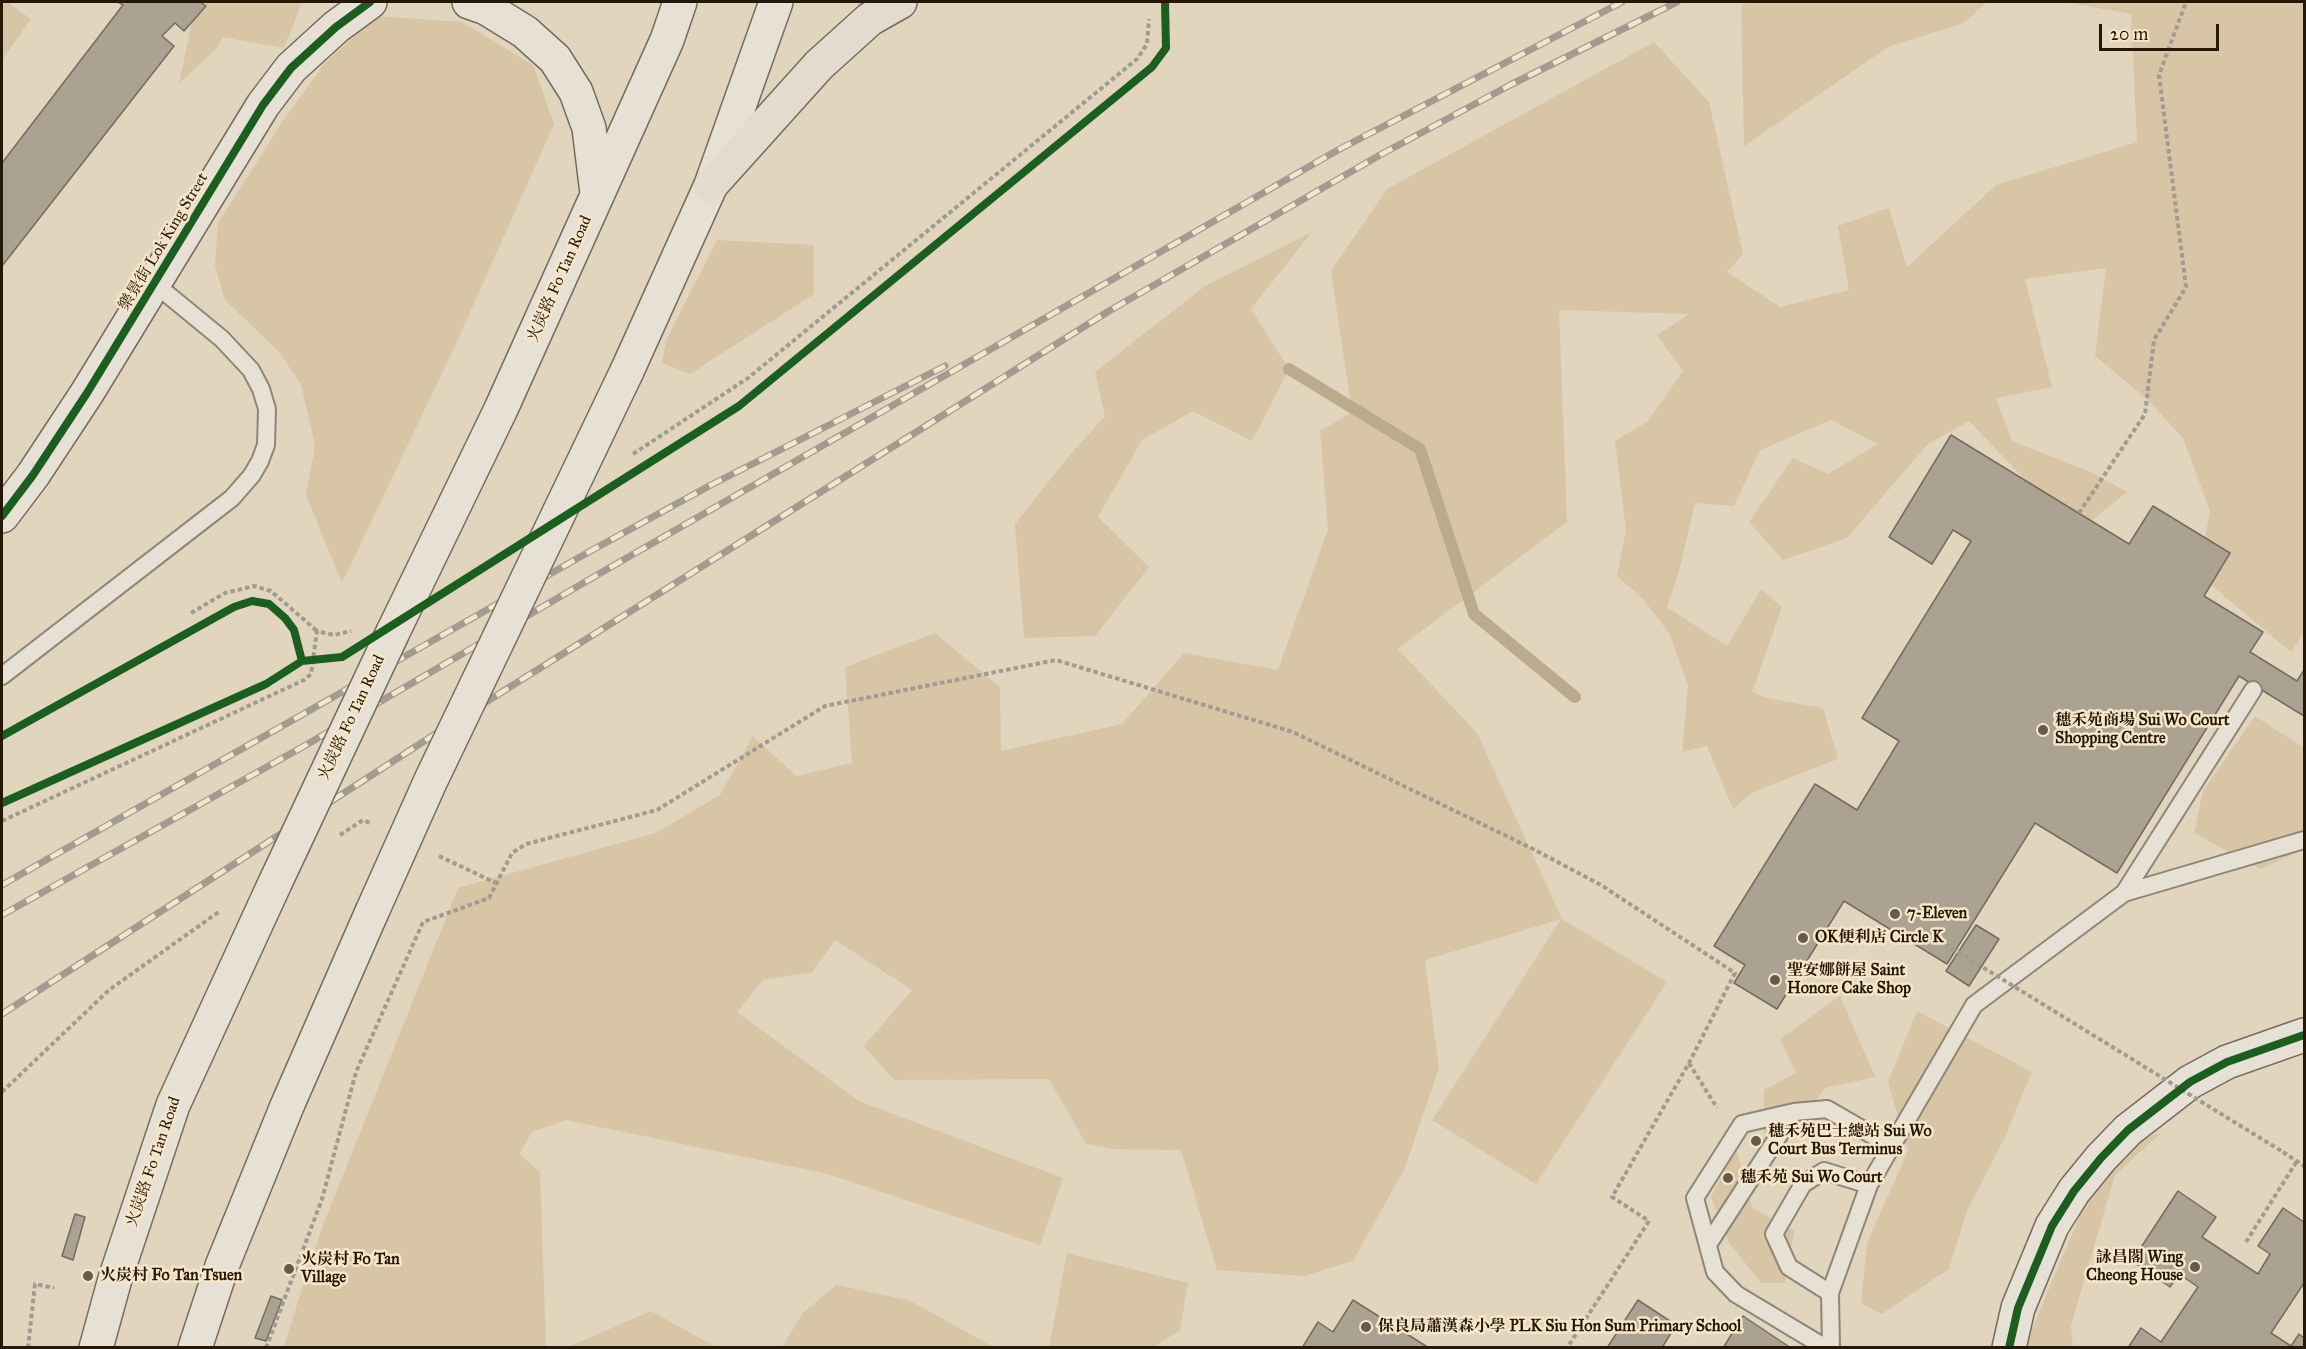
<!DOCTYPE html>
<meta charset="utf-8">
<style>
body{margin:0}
#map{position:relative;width:2306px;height:1349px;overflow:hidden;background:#e1d5be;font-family:"IM FELL Great Primer",serif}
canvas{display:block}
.frame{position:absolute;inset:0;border:3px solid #261806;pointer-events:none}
.scale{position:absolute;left:2099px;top:24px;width:120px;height:27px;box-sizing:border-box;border:3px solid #261806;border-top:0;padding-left:8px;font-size:18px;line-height:21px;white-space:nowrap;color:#261806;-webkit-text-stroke:4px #f5e6cb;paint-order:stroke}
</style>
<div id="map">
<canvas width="2306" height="1349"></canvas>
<div class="frame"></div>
<div class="scale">20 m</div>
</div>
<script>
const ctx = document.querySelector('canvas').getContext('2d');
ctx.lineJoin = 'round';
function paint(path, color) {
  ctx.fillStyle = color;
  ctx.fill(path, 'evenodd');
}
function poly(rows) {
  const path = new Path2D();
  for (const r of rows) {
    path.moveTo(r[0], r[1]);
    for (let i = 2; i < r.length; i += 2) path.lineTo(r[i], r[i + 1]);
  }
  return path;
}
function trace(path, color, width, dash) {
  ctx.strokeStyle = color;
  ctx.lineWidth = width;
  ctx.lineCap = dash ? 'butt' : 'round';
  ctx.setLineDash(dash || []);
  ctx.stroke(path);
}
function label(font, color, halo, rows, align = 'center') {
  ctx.font = font + ' "IM FELL Great Primer","Noto Serif TC",serif';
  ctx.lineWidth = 5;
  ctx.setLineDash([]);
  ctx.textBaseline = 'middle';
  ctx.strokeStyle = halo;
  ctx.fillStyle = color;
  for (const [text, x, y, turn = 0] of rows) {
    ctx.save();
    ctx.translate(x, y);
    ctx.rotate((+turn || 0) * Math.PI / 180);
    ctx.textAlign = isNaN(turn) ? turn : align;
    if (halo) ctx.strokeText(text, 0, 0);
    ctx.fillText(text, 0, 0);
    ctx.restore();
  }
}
paint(poly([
 [2,2,7,2,31,19,2,60],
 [196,2,302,2,284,48,223,37,217,48,179,84],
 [1750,2,1987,2,1964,23,1888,47,1744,146,1741,5],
 [2065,2,2304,2,2304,633,2291,652,2198,574,2210,511,2183,438,2146,398,2095,356,2106,268,2025,279,2052,387,1996,398,2012,441,2091,472,2127,492,2076,533,1969,421,1928,444,1847,538,1783,560,1749,522,1793,458,1828,474,1878,444,1831,420,1760,450,1734,506,1695,503,1679,571,1667,607,1727,646,1761,590,1782,607,1752,692,1771,699,1823,708,1838,759,1753,792,1733,809,1707,746,1682,752,1688,685,1669,633,1643,599,1617,576,1626,531,1615,441,1647,422,1683,371,1657,335,1689,314,1559,310,1567,522,1398,649,1477,733,1562,919,1667,982,1536,1184,1432,1120,1561,919,1425,960,1439,1068,1404,1170,1353,1261,1304,1276,1217,1270,1181,1150,1113,1149,1086,1144,1049,1079,894,1080,864,1046,912,990,835,940,812,972,763,980,737,1012,859,1101,1063,1178,1040,1245,828,1174,566,1120,532,1132,519,1154,540,1172,546,1347,283,1348,323,1225,458,888,656,833,720,795,753,736,796,776,852,763,845,667,935,633,1000,687,1001,751,1122,724,1184,653,1278,670,1328,529,1320,431,1352,412,1331,271,1387,189,1654,42,1709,102,1743,254,1727,272,1780,307,1849,290,1838,226,1889,208,1907,267,1996,185,2137,142,2131,14],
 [376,16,462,22,533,65,554,124,454,348,342,583,306,495,315,446,301,384,278,351,225,300,215,266,218,223,283,121,324,64],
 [1312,232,1251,309,1289,369,1252,441,1193,411,1142,440,1098,517,1149,567,1095,636,1024,638,1015,524,1069,456,1105,416,1095,372,1205,286],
 [717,240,813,245,814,294,690,374,662,363,666,341],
 [2255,716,2304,748,2304,849,2261,869,2194,833,2203,791],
 [1840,996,1875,1077,1825,1088,1793,1131,1764,1134,1764,1090,1796,1073,1780,1039],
 [1917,1011,2032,1072,2004,1139,1967,1211,1949,1269,1882,1314,1861,1303,1867,1243,1908,1151,1888,1082],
 [2162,1132,2115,1175,2071,1326,2073,1347,2024,1348,2087,1199,2130,1144],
 [1736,1148,1752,1208,1794,1231,1785,1283,1761,1283,1728,1241,1711,1197],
 [1067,1253,1188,1283,1180,1330,1154,1347,1049,1347],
 [836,1285,908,1300,994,1347,782,1347,803,1313],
 [651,1311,716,1347,568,1347]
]), '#d7c5a6');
trace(poly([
 [1289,369,1420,449,1474,614,1575,697]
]), '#bbaa8c', 12);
const building = poly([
 [118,2,200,2,206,6,184,31,175,23,162,36,174,46,2,266,2,163,123,5,118,2],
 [1951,435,2129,544,2153,506,2230,553,2204,596,2263,632,2250,652,2297,681,2304,670,2304,716,2239,676,2117,873,2035,823,1947,964,1844,901,1777,1009,1734,983,1745,965,1714,946,1815,784,1857,810,1899,741,1862,718,1971,541,1953,530,1932,564,1889,537,1951,435],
 [1976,925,1999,939,1969,986,1946,971,1976,925],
 [2178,1191,2216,1217,2202,1237,2258,1274,2270,1254,2258,1246,2283,1208,2304,1222,2304,1283,2271,1333,2291,1346,2299,1334,2304,1338,2304,1348,2128,1348,2141,1328,2161,1342,2198,1287,2179,1274,2170,1287,2132,1261,2178,1191],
 [75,1214,85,1217,73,1260,62,1256,75,1214],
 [271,1296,282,1300,266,1341,255,1338,271,1296],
 [1353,1300,1429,1348,1302,1348,1318,1322,1333,1332,1353,1300],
 [1638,1300,1676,1325,1663,1346,1665,1348,1607,1348,1638,1300],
 [1743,1316,1791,1348,1723,1348,1743,1316]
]);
paint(building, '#aba292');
trace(building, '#756c5e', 1.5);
const lane = poly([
 [2,676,232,498,252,475,260,461,266,445,267,409,261,389,251,370,222,339,155,284],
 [2124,893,2253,690],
 [1709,1243,1794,1112],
 [1830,1293,1789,1267,1774,1234,1803,1184,1824,1171,1869,1185],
 [1826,1348,1736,1294,1715,1272,1695,1198,1742,1124,1794,1112,1827,1109,1893,1147],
 [1831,1348,1830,1293,1869,1185,1974,1005,2124,893,2304,840]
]);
const secondary = poly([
 [469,2,486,8,525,32,555,59,576,92,589,128,597,193],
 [627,371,711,185,776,2],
 [2,516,33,475,87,393,263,105,291,68,336,27,370,2],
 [393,632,501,409,667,40,680,2],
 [96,1348,115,1279,173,1105,275,883],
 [195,1348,222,1266,287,1106,371,914],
 [2009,1348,2018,1308,2052,1226,2074,1191,2101,1158,2128,1130,2190,1082,2227,1062,2304,1035]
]);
const highway = poly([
 [711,185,819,65,870,19,900,2]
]);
trace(lane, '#8e8677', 20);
trace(secondary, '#756c5e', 36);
trace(highway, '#756c5e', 36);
trace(poly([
 [633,454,748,378,1137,59,1147,44,1149,19],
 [2079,513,2145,414,2154,340,2186,287,2159,75,2186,2],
 [191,613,225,593,254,586,271,591,317,631],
 [2,821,304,680,311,674,317,631,334,635,351,631],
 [340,835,363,820,372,824],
 [439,856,496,883],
 [1689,1063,1717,1108],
 [2,1092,109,990,220,911],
 [2283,1152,2304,1166],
 [2246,1242,2297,1161],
 [28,1348,35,1284,54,1288],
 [266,1348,322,1199,356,1072,423,922,489,898,512,853,526,844,657,810,825,706,1056,660,1293,732,1533,849,1601,885,1735,973,1689,1063,1612,1197,1649,1221,1567,1348]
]), '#a19b90', 4, [4.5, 3]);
trace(lane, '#e6e0d5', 16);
trace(secondary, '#e6e0d5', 33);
trace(highway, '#e2dbce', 33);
const rail = poly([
 [2,885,587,553,709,486,945,366],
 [2,915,306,745,604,571,1338,150,1622,2],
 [2,1014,443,729,1109,311,1380,155,1512,84,1677,2]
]);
trace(rail, '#a19b90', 7);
trace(rail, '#f5e6cb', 4.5, [14]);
const secondaryBridge = poly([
 [275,883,393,632],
 [371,914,431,780,627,371]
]);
trace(secondaryBridge, '#756c5e', 36, []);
trace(poly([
 [1945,944,2283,1152]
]), '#a19b90', 4, [4.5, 3]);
trace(secondaryBridge, '#e6e0d5', 33);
trace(poly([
 [2,516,33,475,87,393,263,105,291,68,336,27,370,2],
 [2,736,234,607,252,601,269,604,285,618,294,630,302,661],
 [2,803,266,684,302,661,342,657,739,406,1152,67,1166,48,1165,2],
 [2009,1348,2018,1308,2052,1226,2074,1191,2101,1158,2128,1130,2190,1082,2227,1062,2304,1035]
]), '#1b5e20', 8);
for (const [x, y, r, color] of [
 [2043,730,6,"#675a46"],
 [1895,914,6,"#675a46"],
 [1803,938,6,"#675a46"],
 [1775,980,6,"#675a46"],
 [1756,1141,6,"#675a46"],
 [1728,1178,6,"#675a46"],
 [2195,1267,6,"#675a46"],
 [289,1269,6,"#675a46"],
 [88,1276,6,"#675a46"],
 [1366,1327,6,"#675a46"]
]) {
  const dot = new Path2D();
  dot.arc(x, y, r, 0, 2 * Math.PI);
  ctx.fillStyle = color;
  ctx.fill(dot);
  trace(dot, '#f5e6cb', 2);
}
label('16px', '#261806', '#f5e6cb', [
 ["樂景街 Lok King Street",164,242,-59],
 ["火炭路 Fo Tan Road",560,279,-66],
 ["火炭路 Fo Tan Road",352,718,-65],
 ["火炭路 Fo Tan Road",154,1162,-71]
]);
label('bold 16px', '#261806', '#f5e6cb', [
 ["穗禾苑商場 Sui Wo Court",2055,721],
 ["Shopping Centre",2055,739],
 ["7-Eleven",1907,914],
 ["OK便利店 Circle K",1815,938],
 ["聖安娜餅屋 Saint",1787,971],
 ["Honore Cake Shop",1787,989],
 ["穗禾苑巴士總站 Sui Wo",1768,1132],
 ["Court Bus Terminus",1768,1150],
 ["穗禾苑 Sui Wo Court",1740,1178],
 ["詠昌閣 Wing",2183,1258,"right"],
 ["Cheong House",2183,1276,"right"],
 ["火炭村 Fo Tan",301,1260],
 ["Village",301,1278],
 ["火炭村 Fo Tan Tsuen",100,1276],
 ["保良局蕭漢森小學 PLK Siu Hon Sum Primary School",1378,1327]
], 'left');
</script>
